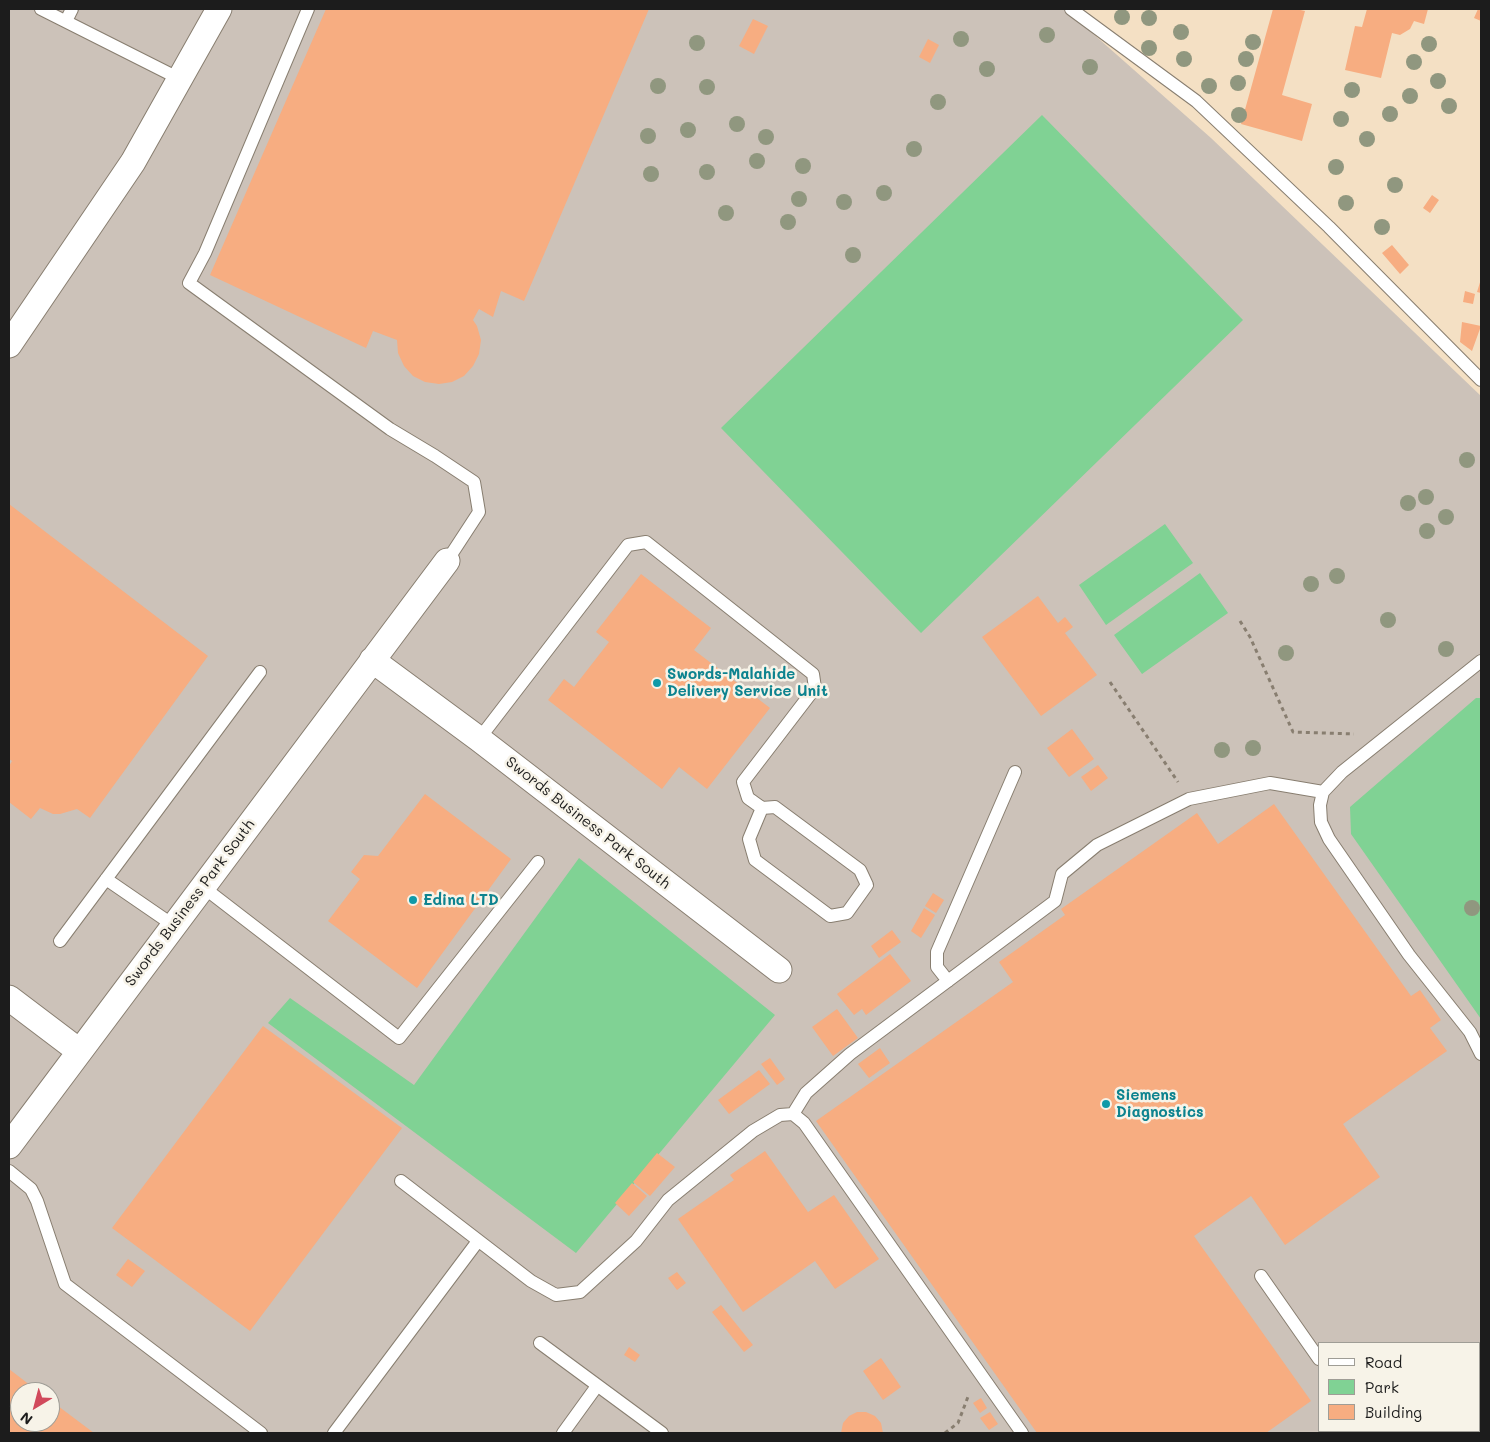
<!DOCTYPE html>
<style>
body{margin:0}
#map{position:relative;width:1490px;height:1442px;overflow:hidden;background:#f4e0c4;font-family:Mali,sans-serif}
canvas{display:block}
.frame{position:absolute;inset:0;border:10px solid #1c1c1c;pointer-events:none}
.legend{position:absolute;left:1318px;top:1342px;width:162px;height:90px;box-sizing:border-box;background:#f7f3e8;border:1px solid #9f9d96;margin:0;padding:6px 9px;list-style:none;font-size:15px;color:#1c1c1c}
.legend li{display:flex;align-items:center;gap:10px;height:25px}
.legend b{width:25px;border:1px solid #9f9d96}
.north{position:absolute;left:10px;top:1382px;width:50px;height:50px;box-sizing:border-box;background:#f7f3e8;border:1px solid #9f9d96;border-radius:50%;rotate:217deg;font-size:14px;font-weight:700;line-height:20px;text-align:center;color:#1c1c1c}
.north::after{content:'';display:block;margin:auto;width:18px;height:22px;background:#d1495b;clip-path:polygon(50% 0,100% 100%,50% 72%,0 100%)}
</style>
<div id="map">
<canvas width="1490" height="1442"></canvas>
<div class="frame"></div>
<ul class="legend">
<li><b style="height:6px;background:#fff"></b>Road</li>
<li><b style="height:14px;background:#80d294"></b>Park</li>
<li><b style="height:14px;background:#f7ad81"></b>Building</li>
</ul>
<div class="north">N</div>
</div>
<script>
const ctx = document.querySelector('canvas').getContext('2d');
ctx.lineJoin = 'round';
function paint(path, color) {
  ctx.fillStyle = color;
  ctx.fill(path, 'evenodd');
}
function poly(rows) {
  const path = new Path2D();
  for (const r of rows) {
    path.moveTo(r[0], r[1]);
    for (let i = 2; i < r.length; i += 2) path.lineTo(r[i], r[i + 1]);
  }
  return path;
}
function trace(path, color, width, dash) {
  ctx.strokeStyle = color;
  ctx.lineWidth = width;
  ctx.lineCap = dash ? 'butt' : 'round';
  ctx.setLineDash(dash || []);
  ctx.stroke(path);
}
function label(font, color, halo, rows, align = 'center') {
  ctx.font = font + ' Mali,sans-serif';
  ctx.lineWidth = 5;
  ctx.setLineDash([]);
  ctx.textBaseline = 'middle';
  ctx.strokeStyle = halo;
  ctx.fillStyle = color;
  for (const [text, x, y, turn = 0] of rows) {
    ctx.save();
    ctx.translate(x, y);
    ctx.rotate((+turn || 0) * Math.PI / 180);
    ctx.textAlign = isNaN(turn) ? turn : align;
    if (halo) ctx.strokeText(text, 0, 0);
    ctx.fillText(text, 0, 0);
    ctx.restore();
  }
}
paint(poly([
 [9,9,1065,9,1211,138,1481,396,1481,1433,9,1433],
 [1319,1343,1479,1343,1479,1431,1319,1431],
 [20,1392,50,1392,50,1422,20,1422]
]), '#ccc2b9');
paint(poly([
 [1042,115,1243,320,921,633,721,428],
 [1165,524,1193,563,1106,625,1079,585],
 [1200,573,1228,613,1142,674,1114,635],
 [1476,698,1481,698,1481,1019,1351,834,1350,807],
 [579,858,775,1015,576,1253,268,1023,290,998,414,1085]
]), '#80d294');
paint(poly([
 [326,9,649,9,524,301,501,291,493,317,479,309,473,320,477,326,481,340,479,354,473,366,464,376,452,382,439,384,425,382,413,376,404,366,398,353,397,340,373,331,366,348,210,275],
 [1273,9,1296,9,1305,11,1282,95,1312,104,1302,141,1241,124],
 [1367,9,1428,9,1424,24,1414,21,1410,29,1400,35,1392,33,1381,78,1345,70,1355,26,1362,27],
 [1478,9,1481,9,1481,21,1474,18],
 [753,19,768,26,754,54,739,46],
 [928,39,939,45,930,63,919,57],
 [1432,195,1439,200,1430,213,1423,208],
 [1392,245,1409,265,1400,274,1382,253],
 [1481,279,1481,293,1477,292],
 [1465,291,1475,294,1473,304,1463,302],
 [1462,322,1481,326,1472,351,1460,342],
 [9,504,208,656,90,818,77,809,60,814,53,814,40,808,31,819,9,802,9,766,12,761,9,759],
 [641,574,711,628,694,650,770,708,707,789,679,767,662,789,548,700,564,679,574,687,609,642,596,632],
 [1038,596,1058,623,1065,617,1073,627,1065,633,1097,675,1041,716,982,637],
 [1072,729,1094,759,1069,777,1047,748],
 [1098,765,1108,778,1091,791,1081,777],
 [425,794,511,859,417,988,328,921,360,879,351,872,364,855,378,856],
 [1274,804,1411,996,1420,990,1441,1020,1430,1028,1447,1051,1343,1124,1380,1177,1285,1245,1251,1196,1194,1236,1311,1401,1266,1433,1037,1433,816,1121,1013,982,999,962,1065,915,1061,909,1197,813,1218,844],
 [933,893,944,900,936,913,925,906],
 [924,908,935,915,921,938,911,931],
 [892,930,901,942,879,958,871,946],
 [890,954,911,981,866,1015,862,1009,854,1015,837,994],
 [837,1009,858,1038,833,1056,812,1027],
 [263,1026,402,1128,250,1331,112,1228],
 [880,1048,890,1063,869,1078,858,1064],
 [770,1058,785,1079,777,1085,761,1064],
 [759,1070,770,1084,729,1114,718,1100],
 [765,1151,808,1212,834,1195,879,1259,835,1289,815,1261,743,1312,678,1219,734,1180,730,1175],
 [657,1153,675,1167,650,1196,633,1182],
 [632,1183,647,1196,629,1216,615,1203],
 [128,1259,145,1271,132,1287,116,1275],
 [677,1272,686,1283,677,1290,668,1278],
 [721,1305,753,1345,744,1352,712,1312],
 [629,1347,640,1355,635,1362,624,1355],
 [881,1358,901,1387,883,1400,863,1371],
 [9,1369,39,1392,20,1392,20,1422,50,1422,50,1400,94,1433,9,1433],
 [981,1398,987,1408,980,1413,973,1403],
 [857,1412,866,1412,875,1416,881,1423,883,1433,841,1433,843,1423,849,1416],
 [990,1412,998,1424,989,1430,980,1418]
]), '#f7ad81');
const service = poly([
 [41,9,180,79],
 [308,9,205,253,189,283,390,429,435,456,474,482,479,512,447,561],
 [1071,9,1196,101,1329,227,1481,380],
 [66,21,72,9],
 [1481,661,1342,772,1323,792,1320,805,1321,822,1329,839,1409,955,1470,1032,1481,1054],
 [479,739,628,545,646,542,813,674,815,688,743,782,748,798,762,808,775,807,860,870,867,885,847,913,830,916,755,860,749,839,762,808],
 [106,879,173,925],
 [203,887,399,1038,538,862],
 [60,941,260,672],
 [948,981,937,967,937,952,1015,772],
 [793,1114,806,1093,850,1054,1055,901,1062,874,1097,845,1189,799,1270,783,1323,792],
 [9,1171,31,1189,37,1201,65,1284,261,1433],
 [401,1181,531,1281,556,1295,580,1292,636,1241,668,1200,753,1131,780,1115,793,1114,804,1123,1022,1433],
 [1261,1276,1319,1359],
 [540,1343,662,1433],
 [1369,1431,1371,1433],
 [334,1433,478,1241],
 [563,1433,597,1386],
 [1471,1433,1475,1431]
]);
const minor = poly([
 [9,345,133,162,219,9],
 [372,660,479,739,779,970],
 [9,998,79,1051],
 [9,1146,447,561]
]);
trace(service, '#887e70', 14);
trace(minor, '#887e70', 27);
trace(poly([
 [1240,621,1250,637,1293,732,1354,734],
 [1110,682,1178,782],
 [945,1433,958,1423,969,1394]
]), '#887e70', 3, [4, 4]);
trace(service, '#fff', 12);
trace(minor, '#fff', 25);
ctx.fillStyle = '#90977f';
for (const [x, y] of [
 [1122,17],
 [1149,18],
 [1181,32],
 [1047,35],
 [961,39],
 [1253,42],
 [697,43],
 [1429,44],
 [1149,48],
 [1184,59],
 [1246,59],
 [1414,62],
 [1090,67],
 [987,69],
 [1438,81],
 [1238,83],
 [658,86],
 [1209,86],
 [707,87],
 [1352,90],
 [1410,96],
 [938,102],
 [1449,106],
 [1390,114],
 [1239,115],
 [1341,119],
 [737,124],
 [688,130],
 [648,136],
 [766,137],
 [1367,139],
 [914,149],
 [757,161],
 [803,166],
 [1336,167],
 [707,172],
 [651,174],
 [1395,185],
 [884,193],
 [799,199],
 [844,202],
 [1346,203],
 [726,213],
 [788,222],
 [1382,227],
 [853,255],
 [1467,460],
 [1426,497],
 [1408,503],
 [1446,517],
 [1427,531],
 [1337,576],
 [1311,584],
 [1388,620],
 [1446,649],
 [1286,653],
 [1253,748],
 [1222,750],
 [1472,908]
]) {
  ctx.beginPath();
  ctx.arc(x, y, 8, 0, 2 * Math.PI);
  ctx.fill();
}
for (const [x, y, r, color] of [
 [657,683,5,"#0f9aa8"],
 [413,900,5,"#0f9aa8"],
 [1106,1104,5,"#0f9aa8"]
]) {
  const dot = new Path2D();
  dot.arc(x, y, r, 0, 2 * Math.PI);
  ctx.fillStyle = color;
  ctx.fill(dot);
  trace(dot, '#f7f3e8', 2);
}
label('bold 15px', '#0d838f', '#f7f3e8', [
 ["Swords-Malahide",667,674],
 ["Delivery Service Unit",667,691],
 ["Edina LTD",423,900],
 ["Siemens",1116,1095],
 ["Diagnostics",1116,1112]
], 'left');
label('15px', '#1c1c1c', '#f7f3e8', [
 ["Swords Business Park South",588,823,38],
 ["Swords Business Park South",190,903,-53]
]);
</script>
